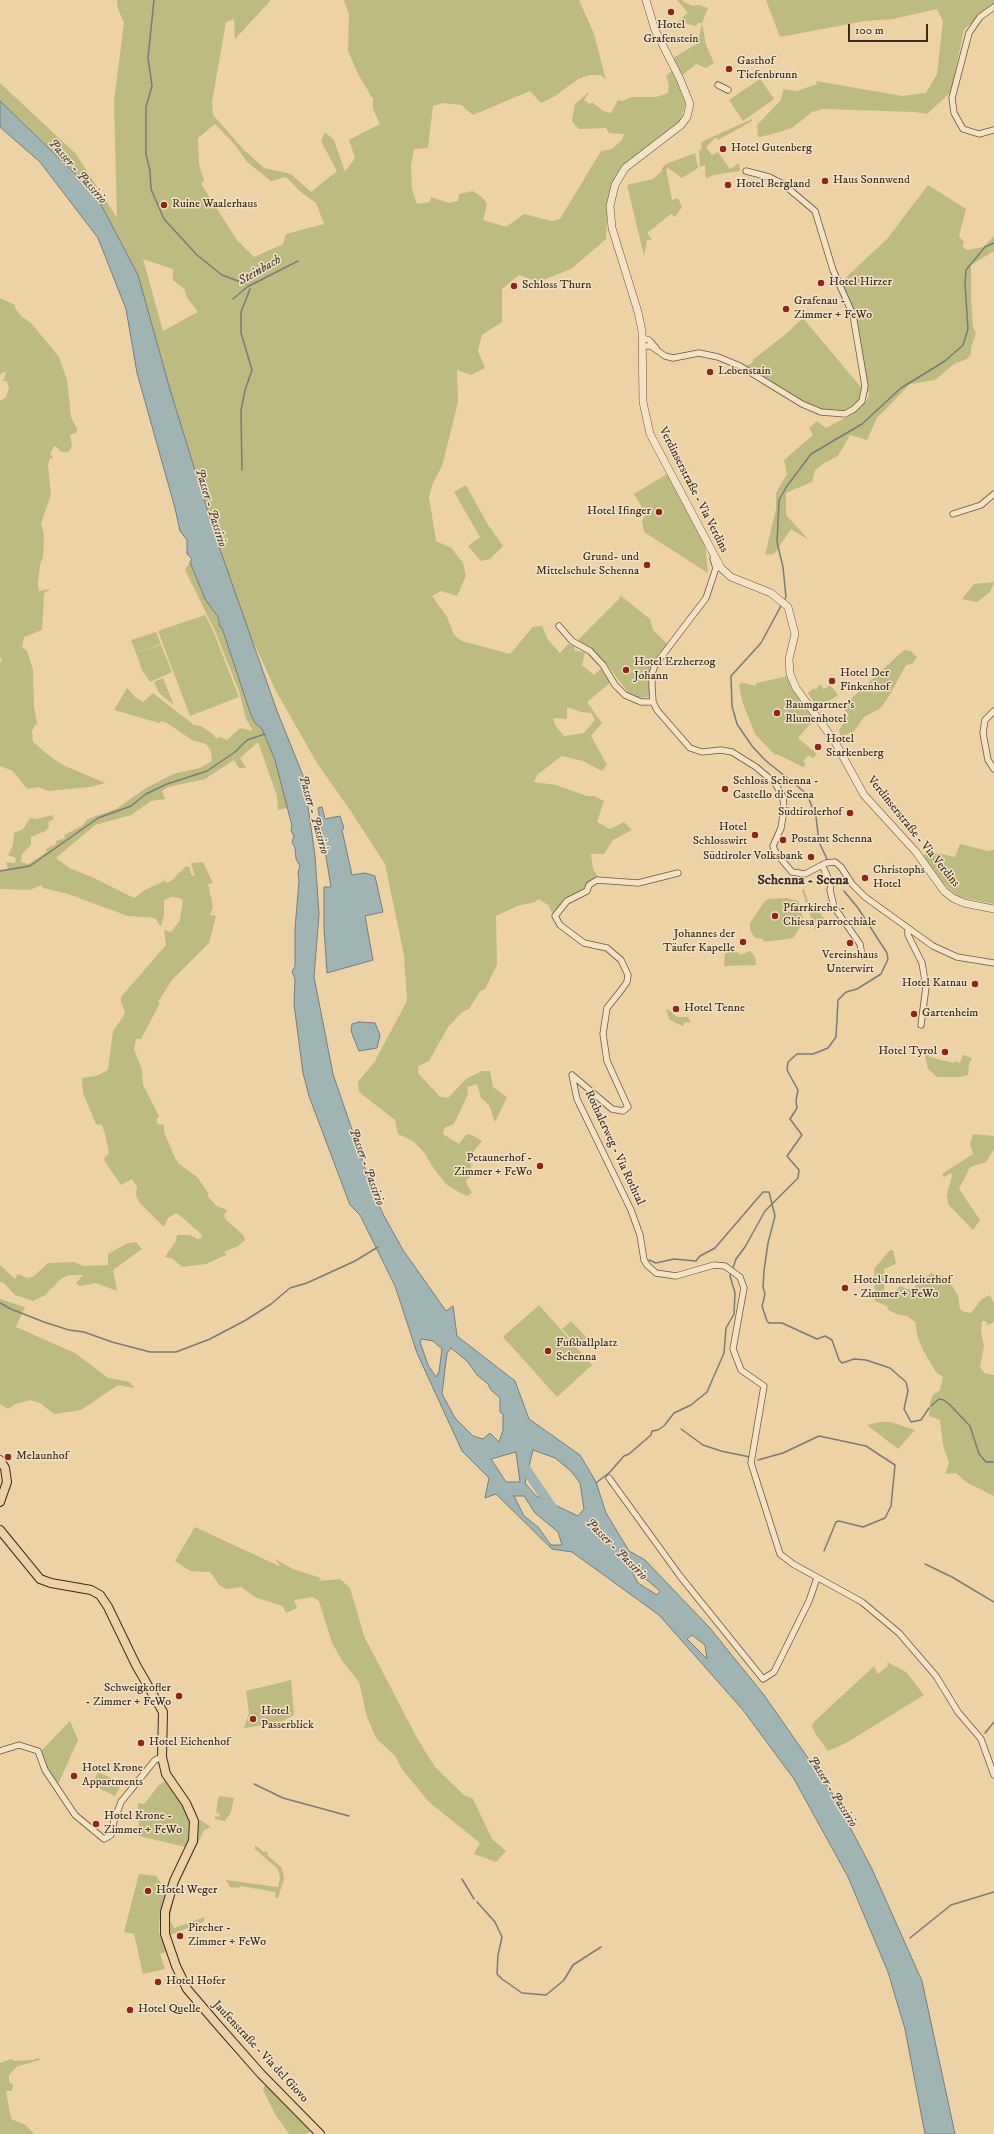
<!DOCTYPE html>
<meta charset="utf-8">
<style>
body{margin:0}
#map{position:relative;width:994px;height:2134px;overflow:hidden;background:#ecd2a5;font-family:"IM FELL DW Pica",serif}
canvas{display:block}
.scale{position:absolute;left:848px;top:24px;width:80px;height:18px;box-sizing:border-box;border:2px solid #3d2b24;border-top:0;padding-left:5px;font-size:12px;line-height:14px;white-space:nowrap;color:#3d2b24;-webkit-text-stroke:3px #f3e2c4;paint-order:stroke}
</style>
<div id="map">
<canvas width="994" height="2134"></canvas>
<div class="scale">100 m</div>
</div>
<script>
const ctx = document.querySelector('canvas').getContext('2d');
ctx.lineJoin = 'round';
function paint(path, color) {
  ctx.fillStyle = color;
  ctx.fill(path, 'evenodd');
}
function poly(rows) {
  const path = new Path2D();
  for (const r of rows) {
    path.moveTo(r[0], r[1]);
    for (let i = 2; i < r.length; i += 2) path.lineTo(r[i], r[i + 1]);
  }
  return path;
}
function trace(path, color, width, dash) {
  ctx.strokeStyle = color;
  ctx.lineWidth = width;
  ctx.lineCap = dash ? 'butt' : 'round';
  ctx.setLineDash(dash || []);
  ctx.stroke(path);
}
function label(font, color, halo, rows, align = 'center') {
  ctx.font = font + ' "IM FELL DW Pica",serif';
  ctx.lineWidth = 3;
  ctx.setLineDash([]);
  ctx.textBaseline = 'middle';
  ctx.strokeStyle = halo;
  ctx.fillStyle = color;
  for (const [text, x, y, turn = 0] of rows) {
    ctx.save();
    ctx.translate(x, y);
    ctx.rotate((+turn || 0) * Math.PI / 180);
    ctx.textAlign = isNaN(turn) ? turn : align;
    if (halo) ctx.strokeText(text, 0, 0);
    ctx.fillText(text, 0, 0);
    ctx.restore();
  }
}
paint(poly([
 [117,0,271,0,235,39,234,19,226,22,212,102,213,115,244,150,264,168,291,174,311,192,337,171,321,141,325,132,334,140,345,172,355,158,349,140,380,124,373,109,373,99,359,76,348,51,349,15,344,0,579,0,594,34,606,80,601,75,589,75,578,79,555,96,541,103,530,91,473,115,461,105,443,103,433,106,428,148,414,149,411,165,412,189,417,204,430,202,431,197,449,203,458,201,459,194,473,191,483,198,487,204,483,220,506,227,524,214,552,221,560,219,601,151,612,149,622,140,624,134,609,133,606,128,579,129,574,124,572,120,575,104,590,91,584,100,590,104,592,102,603,111,611,113,618,100,623,101,631,97,656,97,668,93,669,85,666,76,672,71,684,99,685,106,680,121,615,179,608,198,606,239,571,269,538,282,519,275,502,289,502,322,482,335,478,351,485,368,471,375,457,370,458,402,442,466,433,483,429,497,436,541,451,548,463,563,466,576,457,596,441,591,432,596,447,617,454,635,462,641,510,654,533,627,542,626,548,640,560,653,568,644,574,646,575,651,585,652,582,665,594,675,602,668,611,682,587,702,602,723,591,736,607,765,602,771,583,761,562,756,538,774,534,782,556,785,587,796,594,796,604,801,597,822,610,829,624,822,632,830,613,840,604,854,591,854,593,869,599,879,587,891,567,901,556,920,548,905,538,899,535,902,517,906,496,916,497,965,485,989,480,991,469,1009,462,1012,448,1027,429,1061,418,1066,418,1073,440,1097,448,1098,466,1079,482,1071,490,1071,493,1087,507,1097,495,1122,489,1105,481,1098,477,1084,467,1087,468,1094,454,1124,444,1128,443,1134,459,1144,467,1134,472,1135,482,1141,470,1156,472,1176,466,1180,467,1185,472,1192,468,1196,460,1193,446,1184,432,1166,424,1152,413,1141,398,1134,395,1120,359,1092,358,1082,375,1061,407,1001,404,955,385,864,350,810,317,763,276,691,245,624,217,541,171,393,138,275,95,193,0,101,0,83,76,154,117,218,114,101,124,23,118,9],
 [215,124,236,146,247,162,271,181,286,177,303,194,316,203,324,224,286,234,283,244,254,257,237,240,201,184,204,180,199,164,198,138],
 [143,259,173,269,173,280,185,290,186,296,198,312,163,331],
 [567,707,581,712,591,713,595,720,584,733,564,736,555,725,553,718,567,719],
 [677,0,681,0,692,6,699,5,708,8,702,23,706,45,714,63,706,68,696,64,681,76,673,58,698,43,702,23,698,23,696,26,684,23,679,28,676,23,688,13],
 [766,0,994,0,994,7,964,29,951,92,927,114,915,112,824,109,812,112,792,128,769,135,758,137,757,125,781,100,783,89,797,91,817,84,816,81,902,96,926,93,937,74,943,21,937,9,893,19,865,21,780,37],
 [760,79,774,99,743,121,729,100],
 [752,119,752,121,718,140,716,137,706,147,712,155,718,152,730,169,739,163,740,171,713,175,706,179,705,165,700,167,699,151,702,149,701,142],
 [695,153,698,168,682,178,668,168,666,169,672,200,678,198,682,207,675,217,671,214,647,233,652,240,647,240,644,256,627,185,653,179,662,171,662,168,666,164],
 [928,185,966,209,959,236,964,242,962,247,968,250,983,247,994,236,994,251,971,265,971,298,973,327,976,333,971,348,971,354,967,359,954,364,935,380,910,384,877,418,867,440,850,435,838,456,824,463,815,470,812,482,786,493,786,515,809,540,791,529,774,554,765,555,776,509,776,493,787,474,784,460,813,435,809,428,817,421,826,428,847,417,866,402,870,393,865,392,864,395,849,412,821,412,742,368,752,363,754,359,787,333,803,318,864,391,855,326,839,284,887,239],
 [0,298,15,305,15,308,21,316,31,323,59,357,67,380,71,417,77,429,76,433,70,435,72,446,68,452,61,452,59,449,54,446,50,454,54,459,50,458,48,465,51,495,41,523,44,536,43,557,40,565,38,584,39,591,51,589,44,593,42,630,24,637,22,647,27,651,33,669,34,707,37,724,35,725,32,731,33,742,52,758,63,765,105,783,90,787,48,791,38,787,27,789,13,771,0,766,0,664,2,659,0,658,0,401,6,397,9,388,7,381,3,381,6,373,3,372,0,375],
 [667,474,705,544,708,573,644,532,642,520,646,514,634,494],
 [466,485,488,525,503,546,490,559,481,561,468,546,480,537,454,492],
 [190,562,205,599,218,617,218,622,222,628,251,715,255,723,262,729,275,760,288,808,278,810,277,796,258,742,240,758,246,768,239,768,234,760,205,779,168,787,162,791,165,799,151,801,131,815,95,825,56,858,69,868,92,877,134,898,145,890,162,882,165,878,164,881,167,883,172,880,185,867,189,866,191,874,195,877,191,863,203,862,213,883,208,884,213,907,210,915,216,916,209,943,172,980,158,1002,160,1003,141,1039,136,1039,134,1050,142,1069,143,1085,159,1116,156,1120,158,1124,164,1125,164,1132,175,1158,179,1164,197,1177,209,1194,207,1195,210,1199,217,1206,227,1210,224,1215,225,1219,243,1235,245,1240,238,1246,224,1252,226,1255,206,1264,182,1267,172,1258,165,1257,176,1241,177,1235,190,1235,197,1239,201,1239,202,1235,182,1217,176,1213,168,1218,164,1227,139,1202,136,1195,137,1187,132,1179,121,1185,105,1162,104,1158,109,1153,105,1134,102,1125,96,1124,83,1093,82,1078,96,1076,108,1070,113,1031,123,1017,125,1011,121,1003,121,997,166,945,164,930,171,932,180,920,183,899,172,897,164,900,164,914,161,927,155,918,128,916,68,894,43,888,41,885,30,890,0,889,0,870,8,869,6,862,15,863,16,858,8,855,13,845,14,833,23,829,30,818,37,819,52,815,54,819,48,822,49,827,45,831,31,837,31,845,22,854,21,862,28,864,47,852,46,849,56,844,56,841,65,838,64,835,82,826,88,819,116,809,146,788,173,774,200,768,212,761,211,751,206,744,192,740,167,723,162,721,159,723,114,710,127,688,135,697,143,702,153,693,194,725,201,726,214,735,216,739,220,737,227,740,240,728,253,731,246,719,240,694,215,631,185,570],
 [994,582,990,592,977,602,962,599,974,584],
 [620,595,650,619,653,630,667,644,653,662,650,674,649,697,637,698,627,691,602,658,576,642,619,599],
 [205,615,212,628,239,697,190,716,158,631],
 [156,632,161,644,136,653,131,640],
 [161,645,172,672,150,682,142,670,136,653],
 [904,650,911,651,917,657,912,664,906,665,889,696,881,708,864,717,854,731,841,737,839,730,849,715,842,707],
 [788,676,797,695,812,717,812,722,816,721,808,726,798,738,817,754,813,758,808,755,803,762,806,764,803,767,777,754,775,755,755,734,742,701,739,684,744,683,755,686,757,683],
 [163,678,174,705,159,693,154,682],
 [820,684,824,689,830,685,838,695,818,708,808,693,814,688,816,690],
 [960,844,988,851,994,850,994,904,959,897,937,878,928,864,924,855,929,851,955,857],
 [804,889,810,908,817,909,825,920,815,930,802,890],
 [787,898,798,901,804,921,793,938,764,942,763,939,755,938,750,930,750,923,764,902,768,899],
 [732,949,741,955,750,951,755,957,756,965,724,966,725,954],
 [666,1008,677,1017,688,1017,691,1023,685,1022,683,1026,674,1022,669,1019],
 [924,1051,928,1052,929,1057,954,1063,955,1061,960,1063,963,1055,972,1058,969,1064,968,1075,959,1077,937,1077,928,1069],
 [973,1134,994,1136,994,1149,988,1159,986,1162,970,1167,959,1189,980,1220,973,1230,948,1204,947,1194,952,1176,951,1173,944,1177,942,1174,973,1154,970,1144],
 [136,1242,142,1249,113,1270,117,1291,96,1283,80,1286,76,1283,83,1275,69,1275,62,1278,45,1295,33,1301,15,1295,4,1283,0,1282,0,1265,15,1279,18,1274,27,1278,33,1277,48,1263,74,1262,83,1266,108,1265,108,1254,128,1243],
 [890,1250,893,1250,896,1264,884,1269,885,1279,884,1289,888,1297,892,1296,900,1286,907,1289,913,1288,931,1273,943,1276,951,1284,958,1296,960,1309,964,1312,971,1313,982,1299,990,1295,994,1304,994,1322,988,1325,986,1321,982,1321,981,1331,984,1346,980,1367,984,1373,994,1375,994,1496,966,1482,956,1473,945,1474,949,1463,943,1445,940,1420,929,1416,930,1402,933,1395,940,1390,943,1377,936,1372,923,1350,918,1338,915,1322,907,1316,897,1314,888,1310,887,1306,875,1301,874,1297,875,1281,874,1269],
 [0,1299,25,1307,16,1327,75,1353,108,1378,130,1382,134,1388,118,1385,81,1410,54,1414,40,1403,30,1400,15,1404,8,1409,0,1404],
 [539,1305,592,1365,557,1397,503,1337],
 [571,1321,587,1338,578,1346,562,1329],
 [880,1422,891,1422,915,1430,898,1449,867,1425],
 [195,1527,281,1567,275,1559,293,1569,321,1578,319,1581,340,1579,350,1588,364,1636,417,1738,435,1767,464,1795,473,1799,492,1839,506,1851,496,1862,474,1854,480,1843,429,1802,402,1769,395,1756,376,1738,367,1717,359,1682,343,1662,332,1643,319,1601,313,1597,294,1600,297,1608,286,1613,283,1606,257,1598,241,1587,226,1589,219,1585,210,1572,190,1571,175,1561],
 [887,1662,906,1672,924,1695,846,1743,828,1751,815,1733,812,1726,814,1722,874,1666,878,1674,888,1666],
 [291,1680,294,1715,279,1723,244,1728,249,1713,246,1691],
 [70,1721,78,1740,58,1784,48,1770,41,1751],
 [98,1772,122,1783,115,1796,92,1785],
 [165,1781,189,1815,190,1836,186,1847,139,1836,138,1803,144,1804,159,1785],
 [219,1796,234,1798,231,1812,225,1821,215,1819,215,1816,219,1817,220,1814,216,1812],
 [201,1820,211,1827,204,1830,174,1893,170,1920,174,1928,205,1917,203,1922,170,1935,168,1930,168,1917,174,1888,198,1838,198,1821],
 [255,1845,264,1852,266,1851,268,1853,267,1855,282,1868,284,1879,278,1898,275,1897,276,1892,240,1886,239,1888,230,1887,226,1880,278,1887,280,1878,278,1869,255,1849],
 [139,1874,156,1876,161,1883,168,1884,160,1912,159,1927,159,1933,166,1952,160,1954,165,1969,143,1974,134,1934,124,1932],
 [38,2058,40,2060,18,2066,13,2070,9,2075,9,2082,13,2085,12,2091,6,2091,11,2119,26,2125,34,2134,0,2134,0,2063,11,2059,15,2061,33,2060],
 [265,2085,294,2113,311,2131,306,2134,289,2134,275,2114,263,2090]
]), '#bdba82');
const water = poly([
 [0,101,95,193,138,275,171,393,217,541,277,711,304,778,315,856,319,914,314,977,333,1074,374,1194,383,1214,403,1250,446,1311,453,1306,457,1336,515,1381,529,1419,580,1455,596,1482,606,1513,629,1551,645,1560,709,1627,764,1695,831,1791,872,1869,922,1981,955,2134,925,2134,905,2029,888,1972,848,1877,794,1779,743,1710,659,1615,572,1552,552,1549,496,1494,485,1498,489,1478,462,1451,417,1353,395,1286,360,1215,350,1205,309,1096,303,1073,294,1004,295,979,292,972,295,966,295,929,299,881,298,872,300,866,296,859,295,848,292,842,294,836,291,831,292,826,275,760,262,729,255,723,251,715,222,628,220,627,218,617,205,599,190,562,192,559,187,554,187,540,180,531,175,508,137,373,126,309,98,238,40,162,0,127,0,101],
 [422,1339,433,1341,442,1349,439,1372,436,1377,428,1365,420,1342,422,1339],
 [451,1348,468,1362,477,1375,488,1384,491,1390,500,1398,500,1412,503,1414,503,1430,499,1442,490,1433,483,1439,473,1436,455,1418,442,1394,447,1353,451,1348],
 [533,1450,555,1458,571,1471,580,1483,584,1509,578,1516,536,1496,525,1483,533,1450],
 [516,1452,520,1482,506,1482,491,1459,516,1452],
 [514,1496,524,1496,535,1513,558,1532,562,1545,551,1545,538,1527,524,1516,514,1496],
 [629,1565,660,1591,657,1595,638,1583,629,1565],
 [692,1635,705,1645,707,1659,687,1639,692,1635],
 [322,807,325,819,340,816,344,828,342,830,352,875,365,873,375,876,383,912,365,916,373,960,327,973,324,928,324,887,331,887,318,808,322,807],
 [359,1022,375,1023,380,1035,377,1048,359,1051,351,1031,352,1024,359,1022]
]);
paint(water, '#9fb4b3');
trace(water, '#787d7a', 1);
trace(poly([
 [154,0,148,58,152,86,146,107,146,154,150,171,151,189,164,219,197,255,222,275,246,284],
 [233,299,247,287,298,261],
 [242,470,241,411,245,390,252,370,241,333,241,312,250,289],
 [784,601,786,597,783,567,777,542,779,500,787,486,811,454,862,424,901,388,945,361,963,345,968,329,965,284,966,270,985,247,994,243],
 [782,604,761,643,731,676,732,706,737,724,752,746,765,760,807,794,816,817,819,842,827,859],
 [0,871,30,866,98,818,131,806,146,794,167,784,207,771,235,752,247,740,265,734],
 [649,1260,656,1263,674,1259,696,1261,700,1256,715,1248,763,1192,769,1192,775,1216,768,1243,764,1271,763,1287,765,1294,762,1306,767,1321,769,1323,782,1323,817,1339,825,1336,832,1340,839,1360,842,1363,854,1359,866,1360,890,1368,906,1382,908,1391,904,1409,911,1422,921,1420,929,1408],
 [0,1303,11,1309,44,1322,69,1330,84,1332,112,1342,150,1352,176,1352,210,1339,246,1320,271,1304,290,1288,307,1283,355,1261,378,1247],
 [931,1406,939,1399,944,1400,950,1405,970,1426,979,1454,986,1462,994,1462],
 [681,1429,703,1445,721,1451,750,1457],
 [758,1460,783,1453,819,1436,866,1446,895,1465,891,1506,885,1518,863,1527,839,1521,836,1522,824,1551],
 [596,1483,610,1472,624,1456,629,1454,651,1435,652,1431,658,1430,664,1426,674,1413,691,1405,707,1392,724,1353,726,1328,734,1314,735,1293,730,1276,736,1259,745,1247,765,1211,798,1178,799,1170,787,1156,802,1135,790,1119,797,1108,796,1101,798,1090,787,1070,788,1062,797,1054,813,1054,828,1048,836,1037,838,1000,846,992,857,989,881,974,888,959,887,953,858,908,844,891],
 [925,1564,952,1577,994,1602],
 [985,1733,994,1722],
 [254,1784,283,1798,349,1816],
 [462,1879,474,1899],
 [477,1902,495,1922,502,1937,498,1955,497,1974,502,1979,522,1993,546,1995,564,1980,573,1965,601,1947],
 [910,1938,951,1905,994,1892]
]), '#787d7a', 1.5);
trace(poly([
 [523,1462,523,1465,555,1512]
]), '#9fb4b3', 10);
const minor = poly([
 [994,7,980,17,969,33,952,98,954,113,963,129,979,134,994,130],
 [718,85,728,90],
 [642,338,649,340,656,348],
 [642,346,651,346,665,356,673,358,699,353,718,357,740,366,802,404,821,412,845,414,854,409,862,401,865,386,853,315,833,270,815,211,783,184,769,177,746,171],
 [953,514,981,505,994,494],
 [713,559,716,568,706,598,655,665,652,674,652,686,653,702,657,710,690,748,702,752,721,750,732,752,756,767,775,783,783,797,784,810,781,828,773,846,776,853,792,872,805,874,826,863,835,862,841,867,852,884,865,897,933,946,957,957,994,963],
 [559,626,572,641,590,651,603,665,615,685,625,695,641,702,653,702],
 [994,711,985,720,983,733,988,760,994,769],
 [822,865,831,884,830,890,834,907,860,944,862,956],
 [678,873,638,883,597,880,589,885,587,891,567,901,555,916,560,925,584,943,607,948,621,960,628,975,627,982,622,989,607,1008,603,1034,607,1061,628,1107,623,1111,612,1109,572,1075,577,1099,631,1210,640,1235,644,1260,647,1265,656,1273,676,1276,714,1265,725,1266,740,1277,744,1288,733,1349,741,1370,764,1386,751,1463,780,1554,793,1564,862,1602,899,1633,936,1676,958,1712,981,1739,994,1775],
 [908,928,908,935,922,963,926,987,921,1025],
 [609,1478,680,1576,763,1679,774,1672,809,1601,817,1578],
 [0,1751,19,1745,38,1751,45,1770,75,1815,104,1839,111,1835,114,1821,121,1802,155,1760,162,1757]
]);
const tertiary = poly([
 [646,0,655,30,680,79,690,104,687,117,681,125,625,168,615,185,610,206,612,228,638,312,642,331,643,402,650,434,721,568,731,577,771,593,788,607,795,634,789,659,790,674,796,688,835,742,864,795,916,852,944,891,953,898,964,903,994,909]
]);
const primary = poly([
 [0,1460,5,1468,7,1482,0,1502],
 [0,1530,40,1579,51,1583,91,1590,100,1595,108,1607,136,1665,163,1712,162,1757,166,1774,186,1803,194,1821,193,1841,174,1881,165,1912,165,1934,176,1966,187,1989,217,2024,261,2074,320,2134]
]);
trace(minor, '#695544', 7);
trace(tertiary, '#695544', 8);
trace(primary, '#3d2b24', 10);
trace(minor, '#f3e2c4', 5.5);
trace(tertiary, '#f3e2c4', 7);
trace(primary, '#ecd2a5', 8);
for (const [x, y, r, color] of [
 [671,12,4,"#8f2418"],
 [729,69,4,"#8f2418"],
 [723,149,4,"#8f2418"],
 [825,181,4,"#8f2418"],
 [728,185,4,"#8f2418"],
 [164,205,4,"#8f2418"],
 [821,283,4,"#8f2418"],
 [514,286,4,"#8f2418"],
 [786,309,4,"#8f2418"],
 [710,372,4,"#8f2418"],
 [659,512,4,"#8f2418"],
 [647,565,4,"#8f2418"],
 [626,670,4,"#8f2418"],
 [832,681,4,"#8f2418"],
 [777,713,4,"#8f2418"],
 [818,747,4,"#8f2418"],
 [725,789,4,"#8f2418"],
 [850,813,4,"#8f2418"],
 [755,835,4,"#8f2418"],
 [783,840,4,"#8f2418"],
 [811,857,4,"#8f2418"],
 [865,878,4,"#8f2418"],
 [775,916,4,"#8f2418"],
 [743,942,4,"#8f2418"],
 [850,943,4,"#8f2418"],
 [975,984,4,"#8f2418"],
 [676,1009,4,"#8f2418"],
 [914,1014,4,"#8f2418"],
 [945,1052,4,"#8f2418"],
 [540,1166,4,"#8f2418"],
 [845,1288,4,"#8f2418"],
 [548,1351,4,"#8f2418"],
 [8,1457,4,"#8f2418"],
 [179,1696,4,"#8f2418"],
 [253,1719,4,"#8f2418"],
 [141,1743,4,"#8f2418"],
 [74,1776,4,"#8f2418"],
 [96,1824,4,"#8f2418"],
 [148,1891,4,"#8f2418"],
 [180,1936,4,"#8f2418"],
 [158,1982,4,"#8f2418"],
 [130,2010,4,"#8f2418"]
]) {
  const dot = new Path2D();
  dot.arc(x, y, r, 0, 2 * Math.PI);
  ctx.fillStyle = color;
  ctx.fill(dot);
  trace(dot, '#f3e2c4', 1.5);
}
label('12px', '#3d2b24', '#f3e2c4', [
 ["Hotel",671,26,"center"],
 ["Grafenstein",671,40,"center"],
 ["Gasthof",737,62],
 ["Tiefenbrunn",737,76],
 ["Hotel Gutenberg",731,149],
 ["Haus Sonnwend",833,181],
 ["Hotel Bergland",736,185],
 ["Ruine Waalerhaus",172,205],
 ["Hotel Hirzer",829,283],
 ["Schloss Thurn",522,286],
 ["Grafenau -",794,302],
 ["Zimmer + FeWo",794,316],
 ["Lebenstain",718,372],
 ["Hotel Ifinger",651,512,"right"],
 ["Grund- und",639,558,"right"],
 ["Mittelschule Schenna",639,572,"right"],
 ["Hotel Erzherzog",634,663],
 ["Johann",634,677],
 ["Hotel Der",840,674],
 ["Finkenhof",840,688],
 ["Baumgartner's",785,706],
 ["Blumenhotel",785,720],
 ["Hotel",826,740],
 ["Starkenberg",826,754],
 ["Schloss Schenna -",733,782],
 ["Castello di Scena",733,796],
 ["Südtirolerhof",842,813,"right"],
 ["Hotel",747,828,"right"],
 ["Schlosswirt",747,842,"right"],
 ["Postamt Schenna",791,840],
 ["Südtiroler Volksbank",803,857,"right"],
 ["Christophs",873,871],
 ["Hotel",873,885],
 ["Pfarrkirche -",783,909],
 ["Chiesa parrocchiale",783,923],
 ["Johannes der",735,935,"right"],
 ["Täufer Kapelle",735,949,"right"],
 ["Vereinshaus",850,956,"center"],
 ["Unterwirt",850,970,"center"],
 ["Hotel Katnau",967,984,"right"],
 ["Hotel Tenne",684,1009],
 ["Gartenheim",922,1014],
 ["Hotel Tyrol",937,1052,"right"],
 ["Petaunerhof -",532,1159,"right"],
 ["Zimmer + FeWo",532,1173,"right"],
 ["Hotel Innerleiterhof",853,1281],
 ["- Zimmer + FeWo",853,1295],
 ["Fußballplatz",556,1344],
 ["Schenna",556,1358],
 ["Melaunhof",16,1457],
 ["Schweigkofler",171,1689,"right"],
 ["- Zimmer + FeWo",171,1703,"right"],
 ["Hotel",261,1712],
 ["Passerblick",261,1726],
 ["Hotel Eichenhof",149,1743],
 ["Hotel Krone",82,1769],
 ["Appartments",82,1783],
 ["Hotel Krone -",104,1817],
 ["Zimmer + FeWo",104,1831],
 ["Hotel Weger",156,1891],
 ["Pircher -",188,1929],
 ["Zimmer + FeWo",188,1943],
 ["Hotel Hofer",166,1982],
 ["Hotel Quelle",138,2010]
], 'left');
label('12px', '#3d2b24', '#f3e2c4', [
 ["Verdinserstraße - Via Verdins",693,490,63],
 ["Verdinserstraße - Via Verdins",913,832,51],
 ["Rothalerweg - Via Rothtal",614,1148,65],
 ["Jaufenstraße - Via del Giovo",260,2052,47]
]);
label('italic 13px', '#514641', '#f3e2c4', [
 ["Passer - Passirio",77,172,49],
 ["Steinbach",260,271,-30],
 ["Passer - Passirio",210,508,73],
 ["Passer - Passirio",313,815,74],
 ["Passer - Passirio",366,1167,70],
 ["Passer - Passirio",616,1550,45],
 ["Passer - Passirio",832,1792,58]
]);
label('bold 14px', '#3d2b24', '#f3e2c4', [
 ["Schenna - Scena",803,881]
]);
</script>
